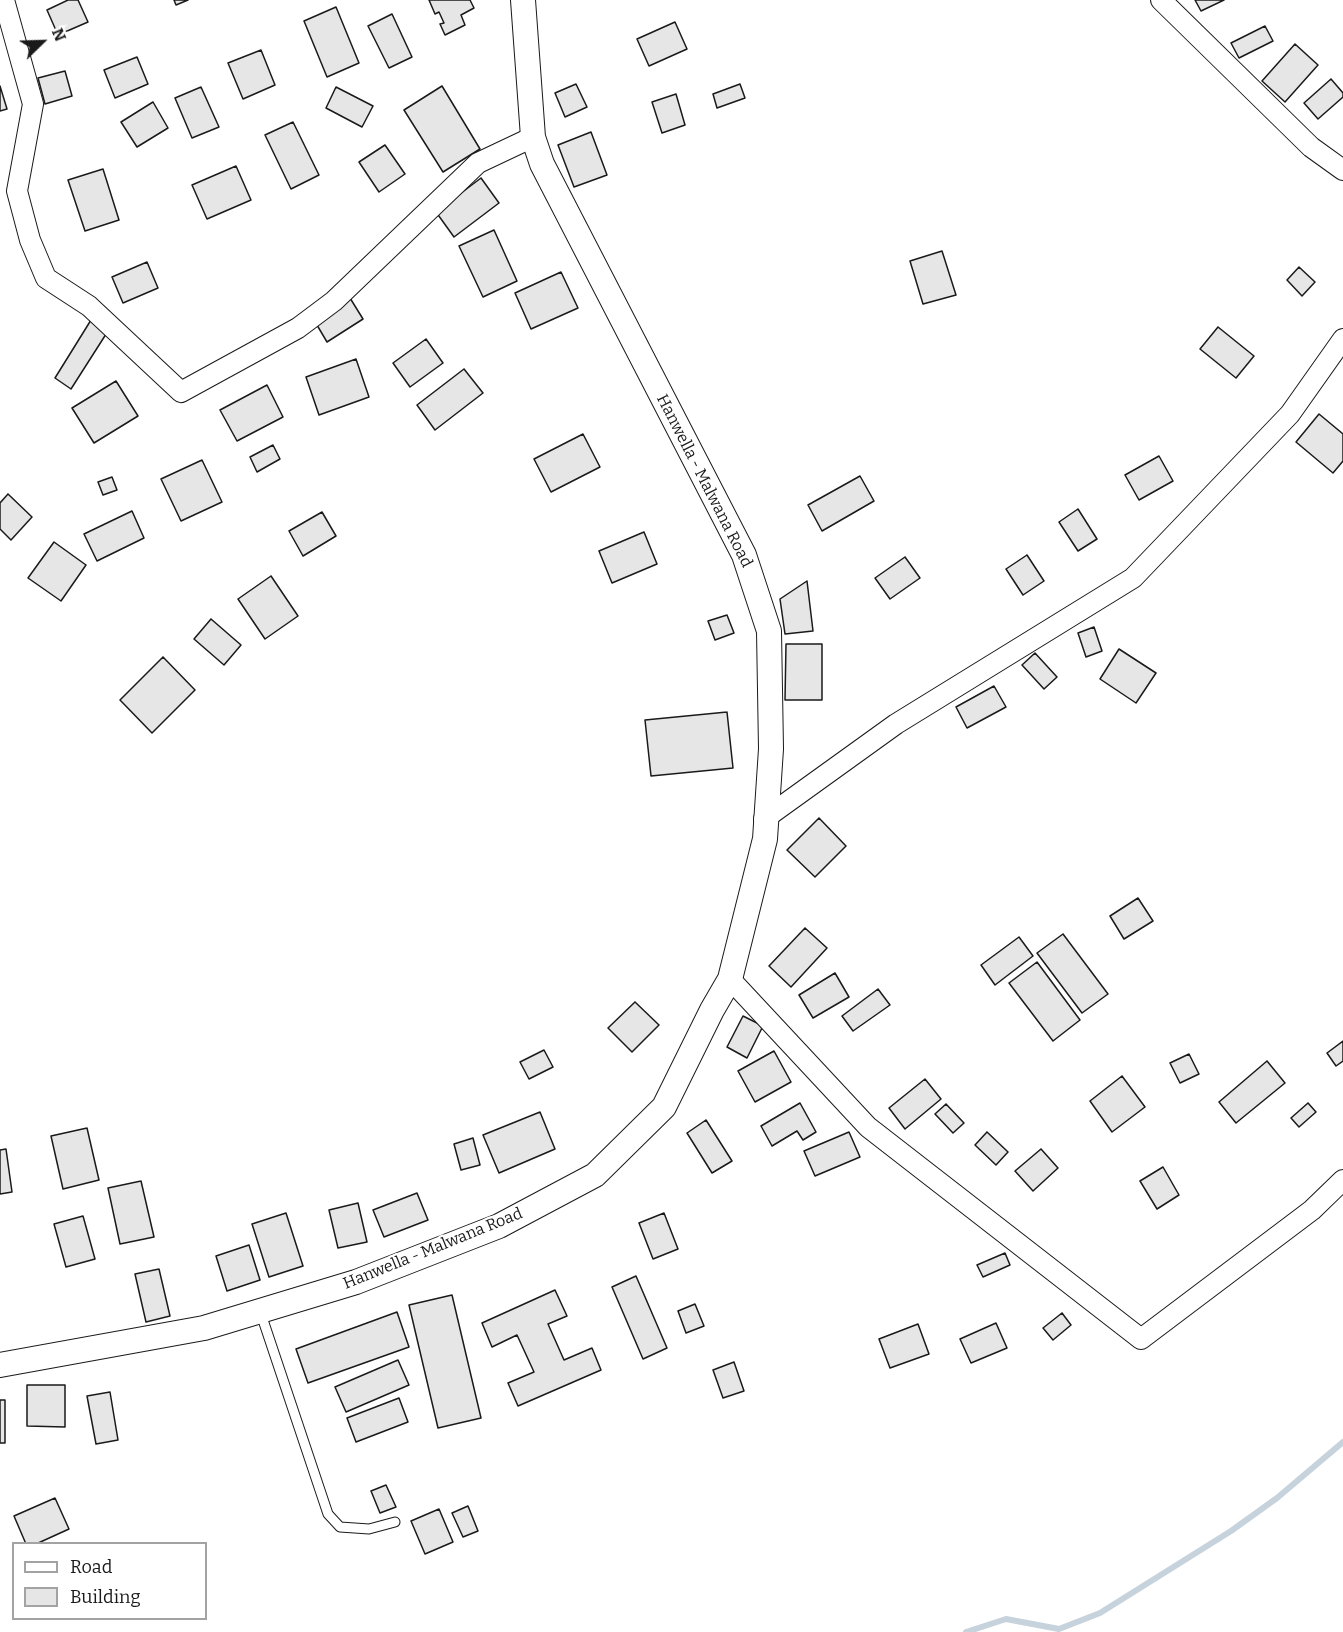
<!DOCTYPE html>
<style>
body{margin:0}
#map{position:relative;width:1343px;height:1632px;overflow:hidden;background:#fff;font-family:Bitter,serif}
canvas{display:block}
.legend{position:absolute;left:12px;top:1542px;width:195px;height:78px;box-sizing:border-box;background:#fff;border:2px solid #a3a3a3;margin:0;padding:8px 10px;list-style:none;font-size:18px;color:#1a1a1a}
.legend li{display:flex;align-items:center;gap:12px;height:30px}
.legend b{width:30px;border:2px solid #a3a3a3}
.north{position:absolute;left:12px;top:12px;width:60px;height:60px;-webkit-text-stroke:4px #fff;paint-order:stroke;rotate:67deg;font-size:16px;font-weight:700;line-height:24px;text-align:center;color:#1a1a1a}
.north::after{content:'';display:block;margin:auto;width:21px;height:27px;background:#1a1a1a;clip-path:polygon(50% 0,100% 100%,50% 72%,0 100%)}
</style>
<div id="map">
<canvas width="1343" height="1632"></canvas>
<ul class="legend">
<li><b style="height:8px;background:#fff"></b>Road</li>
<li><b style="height:16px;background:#e6e6e6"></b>Building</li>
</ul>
<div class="north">N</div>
</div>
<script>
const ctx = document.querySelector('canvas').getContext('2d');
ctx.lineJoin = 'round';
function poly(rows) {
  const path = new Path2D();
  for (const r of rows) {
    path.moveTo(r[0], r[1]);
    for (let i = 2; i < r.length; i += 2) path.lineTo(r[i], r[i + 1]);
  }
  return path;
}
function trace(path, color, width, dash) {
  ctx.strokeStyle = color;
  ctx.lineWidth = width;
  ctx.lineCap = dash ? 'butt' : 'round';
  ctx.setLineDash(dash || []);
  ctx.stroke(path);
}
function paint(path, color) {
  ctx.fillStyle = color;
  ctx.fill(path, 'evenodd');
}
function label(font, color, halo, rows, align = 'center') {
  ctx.font = font + ' Bitter,serif';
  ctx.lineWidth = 4.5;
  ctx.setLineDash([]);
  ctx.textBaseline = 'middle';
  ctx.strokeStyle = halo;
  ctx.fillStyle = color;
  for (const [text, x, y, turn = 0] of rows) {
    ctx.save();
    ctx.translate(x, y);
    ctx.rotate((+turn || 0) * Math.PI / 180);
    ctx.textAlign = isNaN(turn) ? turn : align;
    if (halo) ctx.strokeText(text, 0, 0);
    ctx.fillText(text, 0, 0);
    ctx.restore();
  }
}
trace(poly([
 [966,1632,1006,1619,1059,1629,1100,1613,1231,1531,1277,1498,1343,1442]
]), '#c6d2dc', 6);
const building = poly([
 [68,0,78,0,88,22,58,35,47,10,68,0],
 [174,0,188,0,176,5,174,0],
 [429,0,470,0,474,8,461,15,465,25,445,35,440,24,444,23,439,12,435,14,429,0],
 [1195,0,1224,0,1201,11,1195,0],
 [336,7,359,63,327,77,304,21,336,7],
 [392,14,412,57,389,68,368,26,392,14],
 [675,22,687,49,649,66,637,39,675,22],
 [1265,26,1273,41,1239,58,1231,43,1265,26],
 [1295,44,1318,65,1285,102,1262,81,1295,44],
 [261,50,275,85,243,99,228,63,261,50],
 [137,57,148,84,115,98,104,70,137,57],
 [65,71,72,96,45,104,38,78,65,71],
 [1331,79,1343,93,1343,97,1318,119,1304,103,1331,79],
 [576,84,587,107,565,117,555,93,576,84],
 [740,84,745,98,717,108,713,94,740,84],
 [0,86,7,109,0,111,0,86],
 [442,86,480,149,443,172,404,110,442,86],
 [201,87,219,127,192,138,175,98,201,87],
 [336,87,373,106,362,127,326,108,336,87],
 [676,94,685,125,662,133,652,102,676,94],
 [153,102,168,128,137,147,121,122,153,102],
 [293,122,319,175,291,189,265,135,293,122],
 [591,132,607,175,574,187,558,145,591,132],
 [385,145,405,174,379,192,359,162,385,145],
 [236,166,251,200,207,219,192,185,236,166],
 [103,169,119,220,85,231,68,180,103,169],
 [481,178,499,203,454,237,436,212,481,178],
 [494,230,517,281,483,297,459,246,494,230],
 [942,251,956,295,923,304,910,261,942,251],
 [147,262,158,288,123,303,112,277,147,262],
 [1299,267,1315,282,1302,296,1287,280,1299,267],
 [561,272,578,308,531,329,515,293,561,272],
 [350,298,363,319,327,342,314,320,350,298],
 [91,320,108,331,71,389,55,378,91,320],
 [1218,327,1254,356,1236,378,1200,349,1218,327],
 [426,339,443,363,410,387,393,363,426,339],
 [356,359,369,397,319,415,306,377,356,359],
 [464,369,483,393,435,430,417,405,464,369],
 [116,381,138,416,94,443,72,408,116,381],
 [267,385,283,417,237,441,220,410,267,385],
 [1319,414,1343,434,1343,461,1333,473,1296,442,1319,414],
 [583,434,600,467,551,492,534,459,583,434],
 [273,445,280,459,257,472,250,457,273,445],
 [1159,456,1173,481,1139,500,1125,475,1159,456],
 [202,460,222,502,181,521,161,479,202,460],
 [860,476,874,501,822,531,808,505,860,476],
 [112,477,117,490,103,495,98,482,112,477],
 [8,494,32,517,11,540,0,529,0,503,8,494],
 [1078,509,1097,539,1078,551,1059,522,1078,509],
 [132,511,144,538,97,561,84,534,132,511],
 [322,512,336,536,303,556,289,531,322,512],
 [644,532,657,564,612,583,599,551,644,532],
 [54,542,86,565,61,601,28,578,54,542],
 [1027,555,1044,581,1023,595,1006,569,1027,555],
 [905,557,920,578,890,599,875,578,905,557],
 [271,576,298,616,265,639,238,599,271,576],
 [807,581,813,631,785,634,780,599,807,581],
 [727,615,734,633,715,640,708,621,727,615],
 [211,619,241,645,224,665,194,639,211,619],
 [1094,627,1102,651,1086,657,1078,633,1094,627],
 [786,644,822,644,822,700,785,700,786,644],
 [1119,649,1156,673,1136,703,1100,679,1119,649],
 [1035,653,1057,677,1044,689,1022,665,1035,653],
 [163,657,195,690,152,733,120,700,163,657],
 [994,686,1006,707,967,728,956,707,994,686],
 [727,712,733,768,651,776,645,720,727,712],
 [819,818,846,846,815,877,787,850,819,818],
 [1138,898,1153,921,1124,939,1110,916,1138,898],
 [805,928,827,948,791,987,769,966,805,928],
 [1063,934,1108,994,1082,1013,1037,953,1063,934],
 [1019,937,1033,956,995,985,981,965,1019,937],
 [1037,962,1080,1020,1053,1041,1009,983,1037,962],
 [835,973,849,997,813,1018,799,995,835,973],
 [878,989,890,1005,853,1031,842,1016,878,989],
 [635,1002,659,1025,632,1052,608,1028,635,1002],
 [743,1016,763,1026,747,1058,727,1047,743,1016],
 [1343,1041,1343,1061,1336,1066,1327,1053,1343,1041],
 [544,1050,553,1067,529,1079,520,1062,544,1050],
 [774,1051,791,1082,755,1102,738,1071,774,1051],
 [1189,1054,1199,1074,1180,1083,1170,1063,1189,1054],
 [1267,1061,1285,1083,1236,1123,1219,1102,1267,1061],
 [1122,1076,1145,1107,1112,1132,1090,1101,1122,1076],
 [925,1079,941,1099,905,1129,889,1108,925,1079],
 [800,1103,816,1132,803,1140,797,1131,772,1146,761,1126,800,1103],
 [1308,1103,1316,1112,1299,1127,1291,1118,1308,1103],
 [946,1104,964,1123,953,1133,935,1114,946,1104],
 [540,1112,555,1149,499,1173,483,1135,540,1112],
 [706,1120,732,1161,712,1173,687,1133,706,1120],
 [87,1128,99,1180,63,1189,51,1136,87,1128],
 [849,1132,860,1157,815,1176,804,1151,849,1132],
 [987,1132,1008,1152,996,1165,975,1145,987,1132],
 [473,1138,480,1165,461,1170,454,1144,473,1138],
 [6,1149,12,1192,0,1194,0,1150,6,1149],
 [1041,1149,1058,1168,1033,1191,1015,1171,1041,1149],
 [1163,1167,1179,1195,1157,1209,1140,1181,1163,1167],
 [141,1181,154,1237,120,1244,108,1188,141,1181],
 [417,1193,428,1220,384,1237,373,1210,417,1193],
 [358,1203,367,1242,338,1248,329,1210,358,1203],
 [286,1213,303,1266,269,1277,252,1224,286,1213],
 [664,1213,678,1249,653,1259,639,1223,664,1213],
 [83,1216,95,1259,66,1267,54,1224,83,1216],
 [249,1245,260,1280,227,1291,216,1256,249,1245],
 [1005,1253,1010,1265,983,1277,977,1265,1005,1253],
 [159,1269,170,1316,146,1322,135,1274,159,1269],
 [636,1276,667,1348,643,1359,612,1287,636,1276],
 [555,1290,567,1316,548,1324,564,1360,592,1348,601,1370,518,1406,508,1383,534,1372,517,1335,492,1347,482,1323,555,1290],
 [452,1295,481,1418,438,1428,409,1305,452,1295],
 [695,1304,704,1326,686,1333,678,1311,695,1304],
 [397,1312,409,1347,308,1383,296,1349,397,1312],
 [1062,1313,1071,1325,1053,1340,1043,1328,1062,1313],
 [996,1323,1007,1348,971,1363,960,1339,996,1323],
 [918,1324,929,1354,890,1368,879,1339,918,1324],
 [398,1360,409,1385,346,1412,335,1387,398,1360],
 [734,1362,744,1391,723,1398,713,1370,734,1362],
 [27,1385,65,1385,65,1427,27,1426,27,1385],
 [110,1392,118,1440,96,1444,87,1396,110,1392],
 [399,1398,408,1422,356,1442,347,1418,399,1398],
 [0,1400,5,1400,5,1443,0,1443,0,1400],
 [386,1485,396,1507,380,1513,371,1491,386,1485],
 [55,1498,69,1529,36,1544,26,1544,14,1516,55,1498],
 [468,1506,478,1531,463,1537,452,1513,468,1506],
 [439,1509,453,1542,425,1554,411,1521,439,1509]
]);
paint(building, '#e6e6e6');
trace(building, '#1a1a1a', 1.5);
const service = poly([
 [260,1311,328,1514,340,1527,369,1529,395,1522]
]);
const minor = poly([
 [4,0,33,104,17,191,30,240,46,278,89,306,181,392,298,328,334,301,478,163,533,137],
 [1161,0,1311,147,1343,170],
 [764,819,896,724,1133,578,1290,414,1343,339],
 [730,979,868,1127,1141,1339,1312,1210,1343,1180]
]);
const tertiary = poly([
 [0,1365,204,1328,356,1282,499,1226,595,1175,664,1107,712,1010,730,979,765,839,771,749,769,631,744,555,542,164,533,137,523,0]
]);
trace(service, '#1a1a1a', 11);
trace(minor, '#1a1a1a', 22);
trace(tertiary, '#1a1a1a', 26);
trace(service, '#fff', 9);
trace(minor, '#fff', 20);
trace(tertiary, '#fff', 24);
label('16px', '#1a1a1a', '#fff', [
 ["Hanwella - Malwana Road",704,481,63],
 ["Hanwella - Malwana Road",433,1249,-22]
]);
</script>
